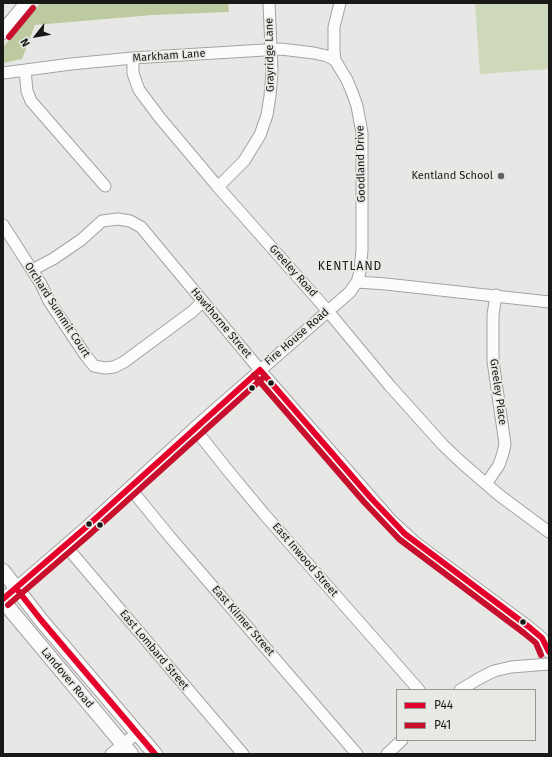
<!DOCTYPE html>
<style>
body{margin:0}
#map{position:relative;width:552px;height:757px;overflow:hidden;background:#e7e8e6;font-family:"Fira Sans",sans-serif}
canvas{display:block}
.frame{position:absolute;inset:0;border:4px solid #181917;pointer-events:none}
.legend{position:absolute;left:396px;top:689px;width:140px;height:52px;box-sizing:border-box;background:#e7e9e5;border:1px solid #949693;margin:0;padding:5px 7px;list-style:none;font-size:12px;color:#181917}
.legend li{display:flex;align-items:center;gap:8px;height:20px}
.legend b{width:20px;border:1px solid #949693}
.north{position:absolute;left:16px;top:16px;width:40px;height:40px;-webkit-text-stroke:3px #e7e9e5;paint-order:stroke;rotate:239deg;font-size:11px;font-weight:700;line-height:16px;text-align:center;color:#181917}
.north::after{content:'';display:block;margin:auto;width:14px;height:18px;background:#181917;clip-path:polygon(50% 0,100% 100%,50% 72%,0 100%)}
</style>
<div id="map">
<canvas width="552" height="757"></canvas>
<div class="frame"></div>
<ul class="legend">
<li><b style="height:5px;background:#e4002b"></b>P44</li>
<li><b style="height:5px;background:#c8102e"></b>P41</li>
</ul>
<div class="north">N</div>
</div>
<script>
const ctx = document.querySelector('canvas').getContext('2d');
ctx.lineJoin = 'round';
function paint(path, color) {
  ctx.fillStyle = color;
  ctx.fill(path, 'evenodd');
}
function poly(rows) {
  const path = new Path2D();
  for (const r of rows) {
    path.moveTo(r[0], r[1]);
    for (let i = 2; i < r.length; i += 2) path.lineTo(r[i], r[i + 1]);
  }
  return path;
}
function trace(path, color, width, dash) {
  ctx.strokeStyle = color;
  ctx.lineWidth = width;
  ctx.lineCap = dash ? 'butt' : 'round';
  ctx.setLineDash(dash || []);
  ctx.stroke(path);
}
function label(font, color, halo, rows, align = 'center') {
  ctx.font = font + ' "Fira Sans",sans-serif';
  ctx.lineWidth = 3.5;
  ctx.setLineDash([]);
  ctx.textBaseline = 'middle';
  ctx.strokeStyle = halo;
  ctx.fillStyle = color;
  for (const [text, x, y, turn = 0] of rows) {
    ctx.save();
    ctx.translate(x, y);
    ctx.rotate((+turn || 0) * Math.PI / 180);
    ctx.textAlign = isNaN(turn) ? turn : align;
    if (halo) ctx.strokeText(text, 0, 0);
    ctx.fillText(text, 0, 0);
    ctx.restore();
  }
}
paint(poly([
 [475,3,549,3,549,69,480,74]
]), '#ced9b9');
paint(poly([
 [40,3,228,3,229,12,153,15,35,25,22,59,3,63,3,47]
]), '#bdcaa0');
const minor = poly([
 [133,58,133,73,136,82,139,90,160,118,218,187,327,310,390,386,443,445,462,463,499,495,549,532],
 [25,70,27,91,31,101,105,186],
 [3,73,71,64,133,58,281,49,314,53,327,56,335,60],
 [218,187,244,161,260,135,267,115,270,96,272,72,269,3],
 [3,225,41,284,49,301,86,356,94,366,105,368,114,367,124,362,193,311,202,302],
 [32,270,53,259,81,240,102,221,118,219,130,221,141,227,260,370,391,520,416,543,529,627,542,638,547,646,549,652],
 [357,282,386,284,549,302],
 [194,428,230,473,264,514,419,690],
 [486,484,499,465,503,453,505,444,493,361,493,315,496,295],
 [130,488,170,537,357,754],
 [65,545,243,754],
 [3,599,84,529,194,428,350,292,357,282,360,272,362,250,362,133,357,106,352,92,347,80,335,60,334,51,334,27,340,3],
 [460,690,480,678,494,671,511,667,549,664],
 [111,754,137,733],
 [387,754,402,740]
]);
const major = poly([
 [3,32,27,3],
 [3,571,41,620,155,754],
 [3,601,131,754]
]);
trace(minor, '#a3a4a2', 13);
trace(major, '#a3a4a2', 16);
trace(minor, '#fbfcfb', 11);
trace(major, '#fbfcfb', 14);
trace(poly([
 [260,370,370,497,405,534,529,627,542,638,549,652],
 [16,588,41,620,155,754],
 [3,599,84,529,260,370]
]), '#e4002b', 6);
trace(poly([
 [9,37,33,8],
 [254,375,364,502,399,539,524,633,536,643,541,655],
 [8,605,89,535,265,376]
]), '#c8102e', 6);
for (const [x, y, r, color] of [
 [501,176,4,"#60615f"],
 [271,383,3.5,"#181917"],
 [252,388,3.5,"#181917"],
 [89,524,3.5,"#181917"],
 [100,525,3.5,"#181917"],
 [523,622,3.5,"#181917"]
]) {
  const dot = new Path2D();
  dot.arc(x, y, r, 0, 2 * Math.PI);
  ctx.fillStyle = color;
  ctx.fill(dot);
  trace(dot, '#e7e9e5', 1.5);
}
label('11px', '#181917', '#e7e9e5', [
 ["Grayridge Lane",270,55,-91],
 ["Markham Lane",169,56,-4],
 ["Goodland Drive",361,164,-91],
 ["Greeley Road",293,271,48],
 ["Orchard Summit Court",57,310,57],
 ["Hawthorne Street",221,323,50],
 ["Fire House Road",297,337,-41],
 ["Greeley Place",498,392,82],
 ["East Inwood Street",305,560,49],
 ["East Kilmer Street",243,621,49],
 ["East Lombard Street",154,650,50],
 ["Landover Road",67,678,50]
]);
label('11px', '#181917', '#e7e9e5', [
 ["Kentland School",493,176]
], 'right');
ctx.letterSpacing = '1px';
label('12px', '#181917', '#e7e9e5', [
 ["KENTLAND",350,267]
]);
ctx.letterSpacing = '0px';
</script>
